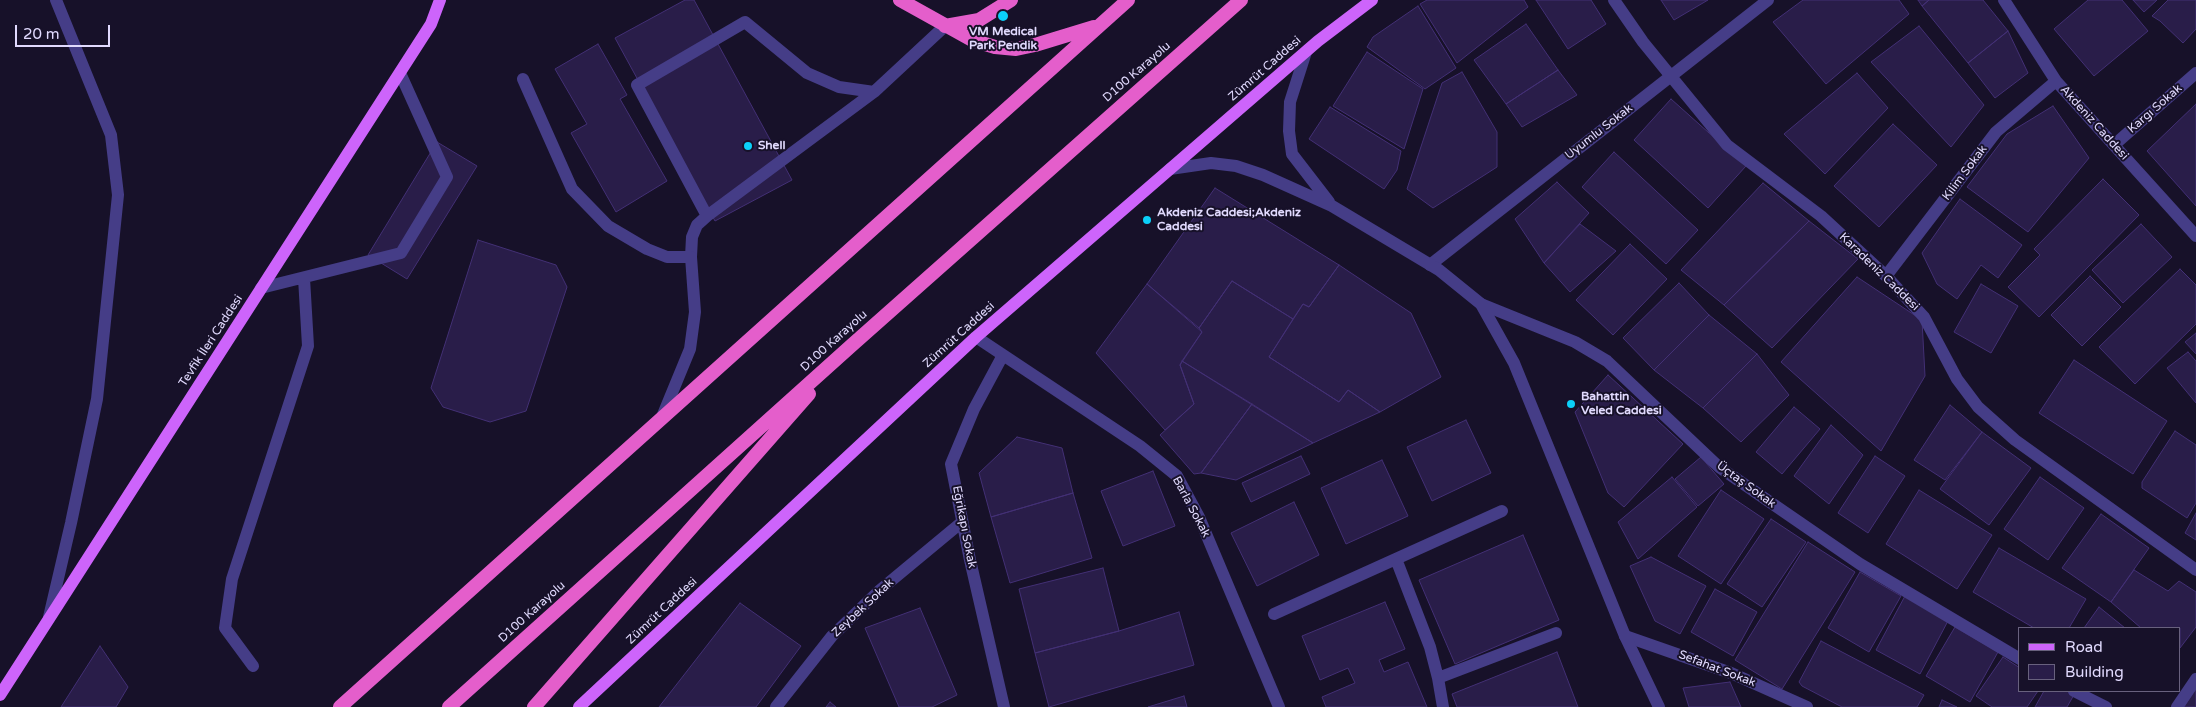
<!DOCTYPE html>
<meta charset="utf-8">
<style>
body{margin:0}
#map{position:relative;width:2196px;height:707px;overflow:hidden;background:#171129;font-family:"Varela Round",sans-serif}
canvas{display:block}
.legend{position:absolute;left:2018px;top:627px;width:162px;height:65px;box-sizing:border-box;background:#171129;border:1px solid #68617e;margin:0;padding:6px 9px;list-style:none;font-size:15px;color:#e1dafe}
.legend li{display:flex;align-items:center;gap:10px;height:25px}
.legend b{width:25px;border:1px solid #68617e}
.scale{position:absolute;left:15px;top:25px;width:95px;height:22px;box-sizing:border-box;border:2px solid #e1dafe;border-top:0;padding-left:6px;font-size:15px;line-height:18px;white-space:nowrap;color:#e1dafe;-webkit-text-stroke:4px #171129;paint-order:stroke}
</style>
<div id="map">
<canvas width="2196" height="707"></canvas>
<ul class="legend">
<li><b style="height:6px;background:#cd64fb"></b>Road</li>
<li><b style="height:14px;background:#291d49"></b>Building</li>
</ul>
<div class="scale">20 m</div>
</div>
<script>
const ctx = document.querySelector('canvas').getContext('2d');
ctx.lineJoin = 'round';
function paint(path, color) {
  ctx.fillStyle = color;
  ctx.fill(path, 'evenodd');
}
function poly(rows) {
  const path = new Path2D();
  for (const r of rows) {
    path.moveTo(r[0], r[1]);
    for (let i = 2; i < r.length; i += 2) path.lineTo(r[i], r[i + 1]);
  }
  return path;
}
function trace(path, color, width, dash) {
  ctx.strokeStyle = color;
  ctx.lineWidth = width;
  ctx.lineCap = dash ? 'butt' : 'round';
  ctx.setLineDash(dash || []);
  ctx.stroke(path);
}
function label(font, color, halo, rows, align = 'center') {
  ctx.font = font + ' "Varela Round",sans-serif';
  ctx.lineWidth = 4;
  ctx.setLineDash([]);
  ctx.textBaseline = 'middle';
  ctx.strokeStyle = halo;
  ctx.fillStyle = color;
  for (const [text, x, y, turn = 0] of rows) {
    ctx.save();
    ctx.translate(x, y);
    ctx.rotate((+turn || 0) * Math.PI / 180);
    ctx.textAlign = isNaN(turn) ? turn : align;
    if (halo) ctx.strokeText(text, 0, 0);
    ctx.fillText(text, 0, 0);
    ctx.restore();
  }
}
const building = poly([
 [685,0,694,0,792,180,715,221,615,38,685,0],
 [1427,0,1524,0,1528,7,1457,63,1420,4,1427,0],
 [1536,0,1591,0,1606,24,1568,49,1536,0],
 [1661,0,1708,0,1674,20,1661,0],
 [1803,0,1899,0,1909,14,1826,84,1773,22,1803,0],
 [1918,0,1929,0,1922,6,1918,0],
 [1929,0,1983,0,2008,31,1968,63,1922,6,1929,0],
 [2088,0,2122,0,2148,31,2094,76,2054,29,2088,0],
 [2133,0,2157,0,2144,12,2133,0],
 [2168,0,2196,0,2196,29,2183,43,2160,21,2152,16,2168,0],
 [1418,6,1456,68,1425,89,1367,47,1373,37,1418,6],
 [1526,24,1558,70,1506,104,1474,60,1526,24],
 [1919,26,1984,105,1951,147,1871,62,1919,26],
 [2008,31,2028,73,1995,98,1968,63,2008,31],
 [598,44,627,95,620,99,667,181,616,212,571,133,587,124,555,69,598,44],
 [1367,52,1423,89,1404,149,1333,106,1367,52],
 [1558,70,1577,95,1522,127,1506,104,1558,70],
 [1462,72,1497,132,1497,167,1433,208,1407,189,1442,83,1462,72],
 [1857,73,1888,108,1825,174,1784,134,1857,73],
 [1671,99,1746,166,1708,208,1634,140,1671,99],
 [2196,104,2196,206,2147,151,2196,104],
 [2053,106,2089,158,2028,232,1967,187,2007,134,2053,106],
 [1330,107,1401,151,1397,170,1384,189,1309,139,1330,107],
 [1893,124,1937,165,1879,227,1834,186,1893,124],
 [437,142,477,166,407,279,368,255,437,142],
 [1614,152,1698,230,1666,264,1582,187,1614,152],
 [2103,179,2139,215,2039,317,2008,287,2040,255,2034,249,2103,179],
 [1557,182,1589,213,1544,263,1515,219,1557,182],
 [1763,183,1809,221,1724,305,1681,270,1763,183],
 [1215,188,1339,265,1309,307,1303,304,1293,319,1232,281,1199,328,1147,284,1215,188],
 [1960,199,2022,245,1998,278,1981,265,1957,299,1937,284,1922,253,1960,199],
 [1809,221,1858,259,1772,348,1724,305,1809,221],
 [1580,224,1616,251,1570,292,1544,263,1580,224],
 [2141,224,2172,257,2123,303,2092,270,2141,224],
 [478,240,556,265,567,287,526,411,490,422,443,407,431,388,478,240],
 [1630,244,1667,279,1613,335,1576,300,1630,244],
 [1339,265,1411,313,1441,377,1380,412,1348,390,1339,402,1269,357,1303,304,1309,307,1339,265],
 [2180,269,2196,285,2196,324,2135,384,2099,347,2180,269],
 [2090,276,2121,307,2082,346,2051,315,2090,276],
 [1857,277,1922,320,1925,376,1881,451,1781,362,1857,277],
 [1232,281,1293,319,1269,357,1339,402,1348,390,1380,412,1313,443,1182,361,1202,332,1199,328,1232,281],
 [1679,283,1709,315,1654,370,1623,338,1679,283],
 [1147,284,1202,332,1180,365,1194,404,1165,430,1096,353,1147,284],
 [1981,284,2018,306,1991,353,1954,332,1981,284],
 [1709,315,1757,354,1703,408,1654,370,1709,315],
 [2196,333,2196,354,2185,342,2196,333],
 [2188,352,2196,361,2196,403,2167,368,2188,352],
 [1757,354,1789,395,1741,442,1703,408,1757,354],
 [2074,360,2167,421,2133,474,2039,413,2074,360],
 [1182,361,1252,404,1201,473,1194,474,1160,435,1194,404,1180,365,1182,361],
 [1608,375,1683,444,1624,507,1608,493,1575,412,1608,375],
 [1252,404,1313,443,1236,480,1201,473,1252,404],
 [1950,405,1982,432,1945,480,1914,460,1950,405],
 [1794,407,1820,429,1782,474,1756,452,1794,407],
 [1466,420,1491,473,1432,501,1407,447,1466,420],
 [1831,425,1863,455,1829,504,1794,476,1831,425],
 [2175,431,2196,445,2196,503,2187,518,2142,488,2142,482,2175,431],
 [1982,432,2031,468,1989,525,1940,489,1982,432],
 [1017,437,1062,448,1073,493,991,517,979,473,1017,437],
 [1301,456,1310,474,1251,502,1242,483,1301,456],
 [1875,456,1905,476,1868,533,1838,513,1875,456],
 [1701,457,1724,484,1698,506,1675,479,1701,457],
 [1382,460,1408,516,1346,544,1321,488,1382,460],
 [1153,471,1175,526,1123,546,1101,491,1153,471],
 [1672,477,1697,507,1638,559,1618,522,1672,477],
 [2040,477,2084,508,2048,560,2004,529,2040,477],
 [1721,490,1764,519,1721,584,1678,556,1721,490],
 [1919,490,1992,535,1957,589,1886,544,1919,490],
 [1073,493,1092,558,1010,583,991,517,1073,493],
 [1294,502,1319,555,1257,586,1231,533,1294,502],
 [2196,513,2196,540,2185,533,2196,513],
 [2101,514,2149,548,2111,602,2062,568,2101,514],
 [1771,519,1806,542,1762,607,1727,584,1771,519],
 [1523,535,1559,620,1455,664,1419,580,1523,535],
 [1808,542,1855,572,1782,689,1735,660,1808,542],
 [1999,548,2086,599,2069,628,2034,628,1973,592,1999,548],
 [1651,557,1706,586,1680,634,1655,621,1630,566,1651,557],
 [1103,568,1119,631,1035,653,1019,589,1103,568],
 [2134,570,2168,591,2179,581,2196,592,2196,627,2180,648,2180,628,2141,628,2111,602,2134,570],
 [1860,572,1901,596,1869,652,1828,628,1860,572],
 [1715,589,1757,612,1733,656,1691,632,1715,589],
 [1905,596,1949,619,1920,674,1876,650,1905,596],
 [1385,602,1405,649,1379,660,1384,672,1408,662,1427,707,1326,707,1322,697,1355,683,1348,668,1320,680,1302,636,1385,602],
 [740,603,801,646,756,707,659,707,740,603],
 [2099,607,2125,628,2084,628,2099,607],
 [920,608,957,695,932,707,899,707,865,628,920,608],
 [1179,612,1194,665,1049,707,1035,653,1119,631,1179,612],
 [1955,627,1998,652,1970,702,1926,676,1955,627],
 [1821,641,1924,695,1917,707,1842,707,1802,686,1799,682,1821,641],
 [100,646,128,687,116,707,61,707,100,646],
 [1557,652,1578,707,1457,707,1452,694,1557,652],
 [2003,657,2020,668,2020,691,2038,691,2027,707,1992,707,1976,696,2003,657],
 [1730,682,1741,707,1689,707,1683,688,1730,682],
 [2196,688,2196,707,2184,707,2196,688],
 [2044,691,2071,691,2075,693,2067,707,2035,707,2044,691],
 [1184,696,1187,707,1148,707,1184,696],
 [1942,700,1957,707,1939,707,1942,700],
 [830,702,836,707,826,707,830,702]
]);
paint(building, '#291d49');
trace(building, '#433075', 1);
trace(poly([
 [707,216,637,85,745,22,807,73,839,87,874,92],
 [691,257,692,237,697,225,707,216,874,92,945,26],
 [261,288,401,253,447,177,400,73],
 [1396,559,1430,647,1438,678,1443,707],
 [1274,614,1502,511],
 [49,617,71,523,97,399,118,195,111,135,56,0],
 [253,666,225,628,232,579,308,346,304,278],
 [1438,678,1556,633]
]), '#453d87', 12);
trace(poly([
 [1614,0,1643,42,1727,145,1821,216,1886,276,1924,317,1957,379,1978,407,2015,440,2196,570],
 [2004,0,2056,81,2196,236],
 [523,79,572,189,608,226,647,249,667,257,691,257,695,312,690,349,662,417],
 [2114,145,2196,73],
 [1430,265,1768,0],
 [1886,276,1996,132,2056,81],
 [1481,304,1575,342,1607,361,1719,467,1860,564,2020,659],
 [976,337,1140,446,1177,476,1199,517,1279,707],
 [1003,355,974,409,951,464,970,560,1004,707],
 [1625,636,1731,673,1807,707],
 [2074,691,2106,707],
 [776,707,832,636,880,590,962,522],
 [2177,707,2196,679]
]), '#453d87', 12);
trace(poly([
 [1306,52,1290,102,1289,131,1292,154,1329,202],
 [1170,169,1211,163,1236,166,1263,175,1332,206,1439,270,1481,304,1514,363,1625,636,1659,707]
]), '#453d87', 12);
trace(poly([
 [0,695,431,24,440,0],
 [579,707,976,337,1318,41,1372,0]
]), '#cd64fb', 12);
trace(poly([
 [900,0,972,40,995,47,1016,49,1035,45,1094,27],
 [945,26,979,20,1011,0],
 [340,707,1128,0],
 [449,707,852,345,1241,0],
 [534,707,809,394]
]), '#e45ecb', 14);
for (const [x, y, r, color] of [
 [1003,16,6,"#0bd0f9"],
 [748,146,5,"#0bd0f9"],
 [1147,220,5,"#0bd0f9"],
 [1571,404,5,"#0bd0f9"]
]) {
  const dot = new Path2D();
  dot.arc(x, y, r, 0, 2 * Math.PI);
  ctx.fillStyle = color;
  ctx.fill(dot);
  trace(dot, '#171129', 2);
}
label('bold 12px', '#e1dafe', '#171129', [
 ["VM Medical",1003,32,"center"],
 ["Park Pendik",1003,46,"center"],
 ["Shell",758,146],
 ["Akdeniz Caddesi;Akdeni̇z",1157,213],
 ["Caddesi̇",1157,227],
 ["Bahattin",1581,397],
 ["Veled Caddesi",1581,411]
], 'left');
label('12px', '#e1dafe', '#171129', [
 ["Zümrüt Caddesi",1265,69,-41],
 ["D100 Karayolu",1137,72,-41],
 ["Kargı Sokak",2155,109,-41],
 ["Akdeniz Caddesi",2094,123,48],
 ["Uyumlu Sokak",1599,132,-38],
 ["Kilim Sokak",1965,173,-53],
 ["Karadeniz Caddesi",1879,272,44],
 ["Zümrüt Caddesi",959,335,-42],
 ["Tevfik İleri Caddesi",211,341,-57],
 ["D100 Karayolu",834,341,-42],
 ["Üçtaş Sokak",1746,485,36],
 ["Barla Sokak",1191,507,62],
 ["Eğrikapı Sokak",964,527,79],
 ["Zeybek Sokak",863,608,-43],
 ["Zümrüt Caddesi",662,611,-43],
 ["D100 Karayolu",532,612,-42],
 ["Sefahat Sokak",1717,669,21]
]);
</script>
